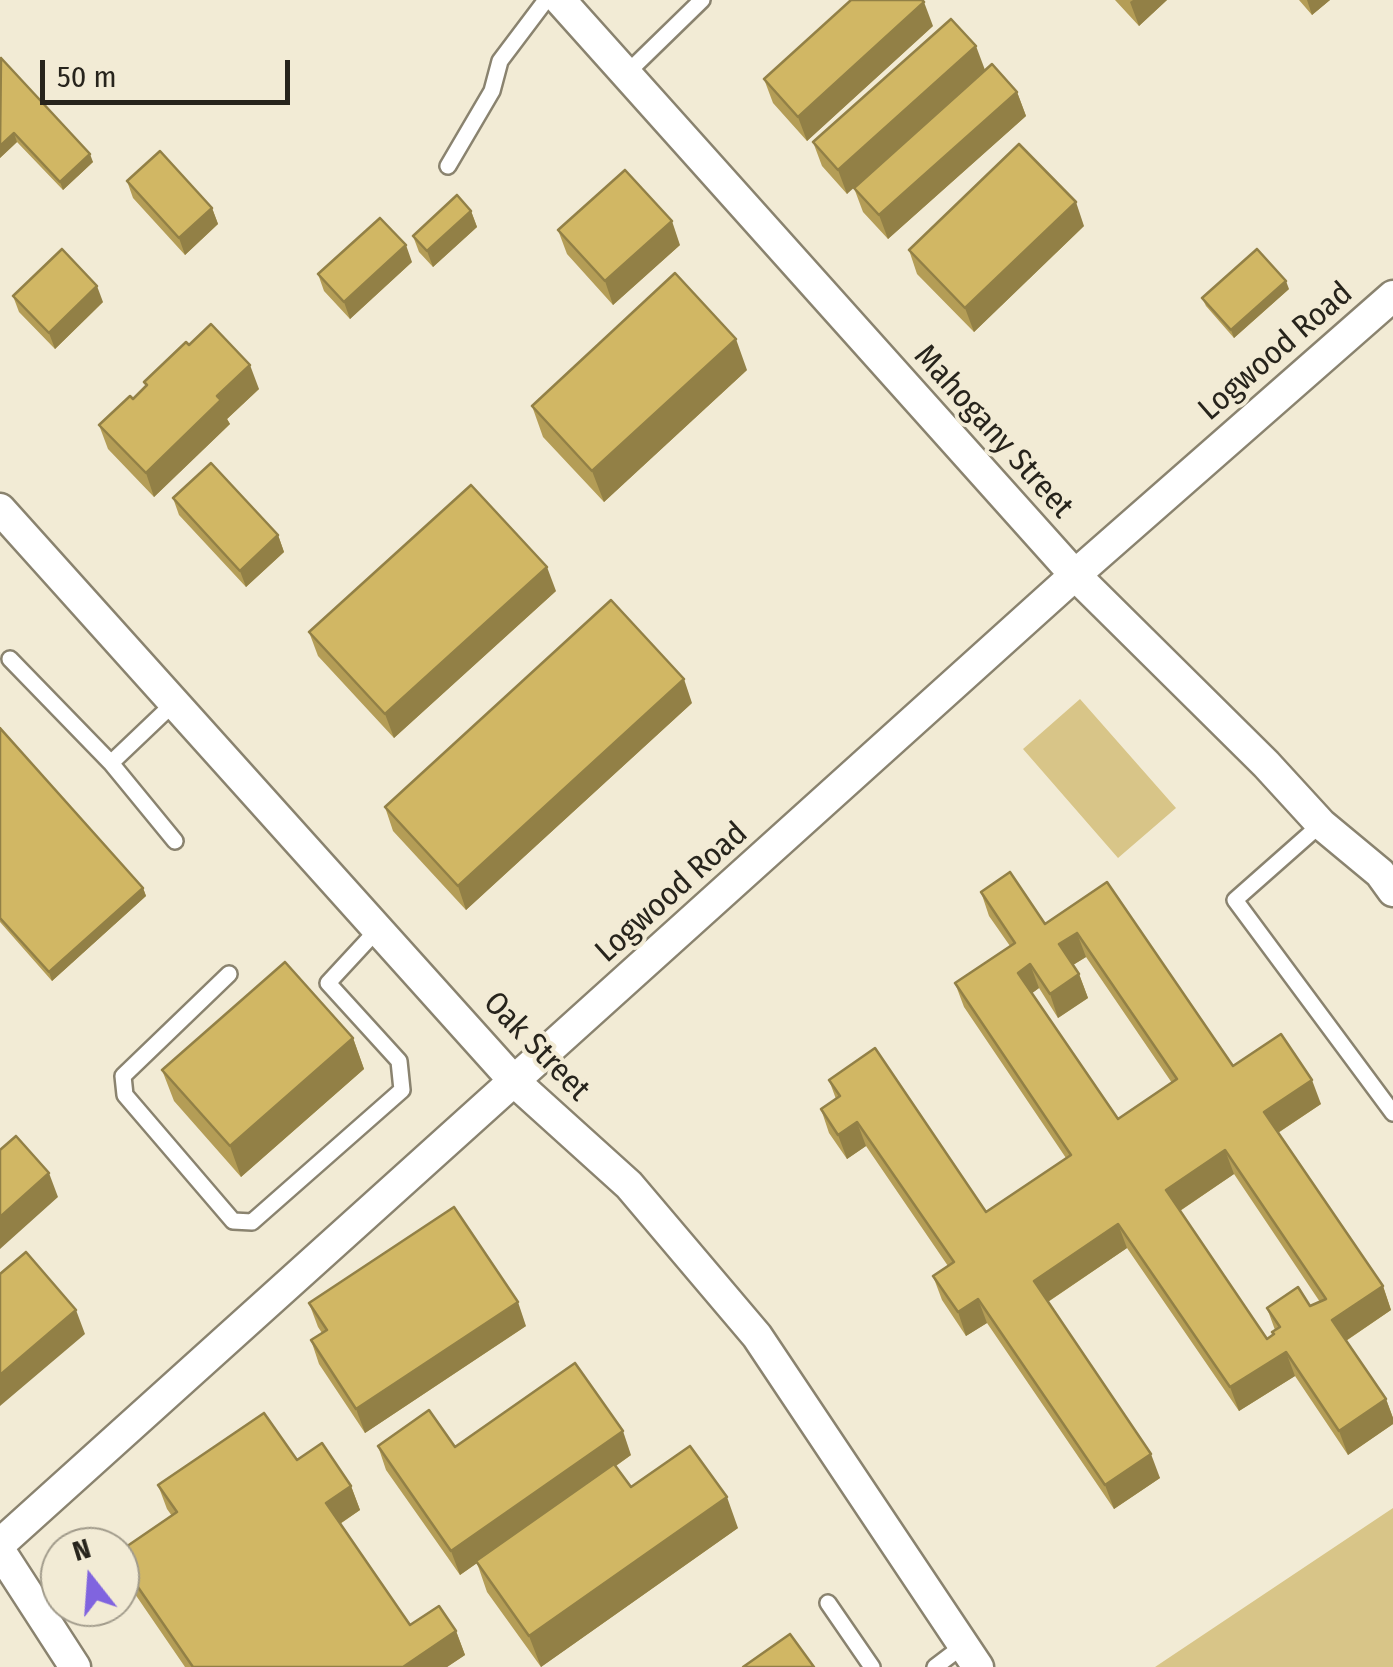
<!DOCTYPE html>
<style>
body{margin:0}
#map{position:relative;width:1393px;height:1667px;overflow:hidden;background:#f2ebd5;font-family:"Fira Sans Condensed",sans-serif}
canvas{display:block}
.north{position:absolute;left:40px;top:1527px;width:100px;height:100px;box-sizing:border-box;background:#f2ebd5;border:2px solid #a19b8b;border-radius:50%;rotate:343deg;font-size:28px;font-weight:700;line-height:40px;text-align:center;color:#27241c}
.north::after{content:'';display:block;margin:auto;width:35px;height:45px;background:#8064df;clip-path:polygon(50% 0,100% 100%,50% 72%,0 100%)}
.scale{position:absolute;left:40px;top:60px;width:250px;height:45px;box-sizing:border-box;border:5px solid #27241c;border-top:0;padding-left:12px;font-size:30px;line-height:35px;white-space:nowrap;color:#27241c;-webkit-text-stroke:8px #f2ebd5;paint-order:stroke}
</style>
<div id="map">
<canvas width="1393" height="1667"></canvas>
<div class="north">N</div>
<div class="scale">50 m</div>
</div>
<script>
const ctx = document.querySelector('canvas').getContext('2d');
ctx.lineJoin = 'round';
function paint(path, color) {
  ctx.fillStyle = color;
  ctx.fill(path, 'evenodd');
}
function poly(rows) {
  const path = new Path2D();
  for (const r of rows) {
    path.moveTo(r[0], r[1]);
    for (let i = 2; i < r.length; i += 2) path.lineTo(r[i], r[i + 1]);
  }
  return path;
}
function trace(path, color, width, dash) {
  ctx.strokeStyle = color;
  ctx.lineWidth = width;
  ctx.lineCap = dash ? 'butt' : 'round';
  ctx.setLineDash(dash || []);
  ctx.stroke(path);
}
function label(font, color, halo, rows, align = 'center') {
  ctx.font = font + ' "Fira Sans Condensed",sans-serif';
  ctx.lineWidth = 8;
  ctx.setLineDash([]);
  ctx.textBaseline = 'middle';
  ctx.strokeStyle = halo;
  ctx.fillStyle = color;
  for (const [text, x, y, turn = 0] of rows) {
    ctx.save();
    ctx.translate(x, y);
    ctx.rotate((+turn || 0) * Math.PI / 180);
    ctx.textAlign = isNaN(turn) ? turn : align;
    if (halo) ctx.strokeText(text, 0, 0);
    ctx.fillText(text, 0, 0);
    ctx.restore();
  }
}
paint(poly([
 [1080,699,1176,808,1118,858,1023,749],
 [1393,1508,1393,1667,1155,1667]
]), '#d8c588');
const lane = poly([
 [626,74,702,0],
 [448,166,492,91,500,61,546,0],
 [10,659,111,763,175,841],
 [111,763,174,703],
 [1321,824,1235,900,1393,1113],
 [229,974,123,1076,125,1095,233,1221,252,1222,402,1090,399,1061,328,983,378,929],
 [828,1603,872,1667],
 [935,1667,964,1645]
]);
const street = poly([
 [560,0,1075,575,1266,764,1321,824,1380,873,1393,891],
 [0,509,515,1082,629,1185,757,1336,978,1667],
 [0,1544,1075,575,1393,296],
 [0,1551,75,1667]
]);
trace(lane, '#8a836f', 20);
trace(street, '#8a836f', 35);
trace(lane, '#fff', 15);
trace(street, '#fff', 30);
paint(poly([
 [1115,0,1167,0,1139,26],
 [1299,0,1330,0,1312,15],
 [951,19,847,194,822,166,813,142],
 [933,26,807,141,773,103,764,79],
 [0,59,93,162,63,190,17,142,0,158],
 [1017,92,1026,116,888,239,863,212,854,188],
 [127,181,212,208,218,224,185,255,133,198],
 [471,211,477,227,433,267,419,252,413,236],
 [1084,226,974,332,917,274,909,250],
 [558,230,680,245,613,305,567,254],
 [412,262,350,319,324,291,318,274],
 [1289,289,1234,338,1206,306,1202,298],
 [13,296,103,302,55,349,19,312],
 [189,345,259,389,227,419,230,424,154,497,108,449,99,425,133,399,146,387,144,382],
 [747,370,604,502,543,437,532,406],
 [173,498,278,535,284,552,246,587,179,515],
 [556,591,394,738,318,656,309,632],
 [692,703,466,910,393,831,385,807],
 [0,728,143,888,146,896,52,981,0,922],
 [1107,882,1233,1066,1321,1104,1278,1133,1383,1286,1391,1310,1346,1341,1386,1399,1393,1418,1393,1424,1348,1455,1295,1376,1239,1411,1127,1248,1048,1302,1160,1478,1114,1509,987,1323,966,1336,942,1300,933,1276,948,1266,866,1146,847,1159,829,1133,821,1109,836,1099,829,1080,986,1212,1066,1158,964,1007,955,983,1010,946,989,916,981,892,1045,924],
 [1086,957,1172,1083,1118,1119,1032,993,1039,988,1058,1018,1088,998,1079,974,1073,965],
 [1234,1174,1320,1302,1310,1306,1267,1308,1275,1330,1273,1335,1267,1339,1180,1211],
 [353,1038,364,1069,241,1177,174,1101,162,1070],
 [309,1303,526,1326,365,1433,319,1364,311,1340,322,1333,318,1327],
 [378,1446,455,1447,631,1455,616,1466,631,1487,738,1528,541,1667,487,1592,477,1563,460,1575,386,1470],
 [297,1460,351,1486,360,1510,340,1524,410,1625,456,1631,465,1655,447,1667,185,1667,124,1578,120,1567,120,1551,172,1516,167,1509,158,1485]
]), '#b49d56');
paint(poly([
 [1133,0,1167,0,1139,26,1130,2],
 [1307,0,1330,0,1312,15],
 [924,2,933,26,807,141,798,117],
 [976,46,985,70,847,194,838,170],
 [1017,92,1026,116,888,239,879,215],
 [14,133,17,142,0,158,0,146],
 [90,154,93,162,63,190,60,182],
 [1076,202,1084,226,974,332,965,308],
 [212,208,218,224,185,255,179,238],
 [471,211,477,227,433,267,427,251],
 [672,221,680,245,613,305,605,281],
 [406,245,412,262,350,319,344,302],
 [1286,281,1289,289,1234,338,1231,330],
 [97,286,103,302,55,349,49,333],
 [736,339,747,370,604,502,592,471],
 [250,365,259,389,227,419,230,424,154,497,146,473,217,396],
 [278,535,284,552,246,587,240,571],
 [547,567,556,591,394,738,385,714],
 [684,679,692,703,466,910,458,886],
 [143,888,146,896,52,981,49,972],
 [1077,933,1086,957,1068,968,1059,944],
 [1030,964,1039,988,1027,997,1018,973],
 [1079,974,1088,998,1058,1018,1050,994],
 [353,1038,364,1069,241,1177,230,1146],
 [1312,1080,1321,1104,1273,1136,1264,1112],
 [857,1122,866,1146,847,1159,838,1135],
 [1225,1150,1234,1174,1175,1214,1166,1190],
 [49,1173,58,1197,0,1249,0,1217],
 [1118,1224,1127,1248,1043,1305,1034,1281],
 [1383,1286,1391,1310,1341,1344,1332,1320],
 [978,1299,987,1323,966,1336,958,1312],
 [518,1302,526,1326,365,1433,356,1409],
 [76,1310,85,1334,0,1406,0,1375],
 [1286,1352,1295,1376,1239,1411,1230,1387],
 [1386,1399,1393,1418,1393,1424,1348,1455,1339,1431],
 [623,1431,631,1455,460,1575,451,1551],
 [1151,1454,1160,1478,1114,1509,1105,1485],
 [351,1486,360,1510,335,1527,326,1503],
 [727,1497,738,1528,541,1667,529,1636],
 [456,1631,465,1655,447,1667,403,1667]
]), '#928046');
const building = poly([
 [851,0,922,0,924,2,798,117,764,79,851,0],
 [951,19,976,46,838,170,813,142,951,19],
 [1,58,90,154,60,182,14,133,0,146,1,58],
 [992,64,1017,92,879,215,854,188,992,64],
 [1019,144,1076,202,965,308,909,250,1019,144],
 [160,151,212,208,179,238,127,181,160,151],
 [625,170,672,221,605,281,558,230,625,170],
 [457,195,471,211,427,251,413,236,457,195],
 [380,218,406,245,344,302,318,274,380,218],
 [62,249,97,286,49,333,13,296,62,249],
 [1257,249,1286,281,1231,330,1202,298,1257,249],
 [675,273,736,339,592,471,532,406,675,273],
 [211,324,250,365,217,396,221,400,146,473,99,425,130,396,133,399,147,385,144,382,186,342,189,345,211,324],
 [211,463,278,535,240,571,173,498,211,463],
 [471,485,547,567,385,714,309,632,471,485],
 [611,600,684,679,458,886,385,807,611,600],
 [0,728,143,888,49,972,0,918,0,728],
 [1010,872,1045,924,1107,882,1233,1066,1281,1034,1312,1080,1264,1112,1383,1286,1332,1320,1386,1399,1339,1431,1286,1352,1230,1387,1118,1224,1034,1281,1151,1454,1105,1485,978,1299,958,1312,933,1276,954,1262,857,1122,838,1135,821,1109,840,1096,829,1080,875,1048,986,1212,1071,1155,955,983,1015,943,981,892,1010,872],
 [1077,933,1177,1079,1118,1119,1018,973,1030,964,1050,994,1079,974,1059,944,1077,933],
 [1225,1150,1326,1299,1310,1306,1298,1287,1267,1308,1280,1327,1272,1332,1274,1334,1267,1339,1166,1190,1225,1150],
 [285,962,353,1038,230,1146,162,1070,285,962],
 [16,1136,49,1173,0,1217,0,1150,16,1136],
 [454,1207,518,1302,356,1409,311,1340,327,1330,309,1303,454,1207],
 [26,1252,76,1310,0,1375,0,1274,26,1252],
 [575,1363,623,1431,451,1551,378,1446,429,1410,455,1447,575,1363],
 [264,1413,297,1460,322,1443,351,1486,326,1503,410,1625,439,1606,456,1631,403,1667,193,1667,120,1561,120,1551,177,1512,158,1485,264,1413],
 [690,1446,727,1497,529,1636,476,1561,614,1464,631,1487,690,1446],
 [790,1634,814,1667,743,1667,790,1634]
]);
paint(building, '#d1b764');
trace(building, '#928046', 2.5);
label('32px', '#27241c', '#f2ebd5', [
 ["Logwood Road",1276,352,-41],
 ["Mahogany Street",993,432,48],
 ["Logwood Road",672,893,-42],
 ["Oak Street",536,1047,46]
]);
</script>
